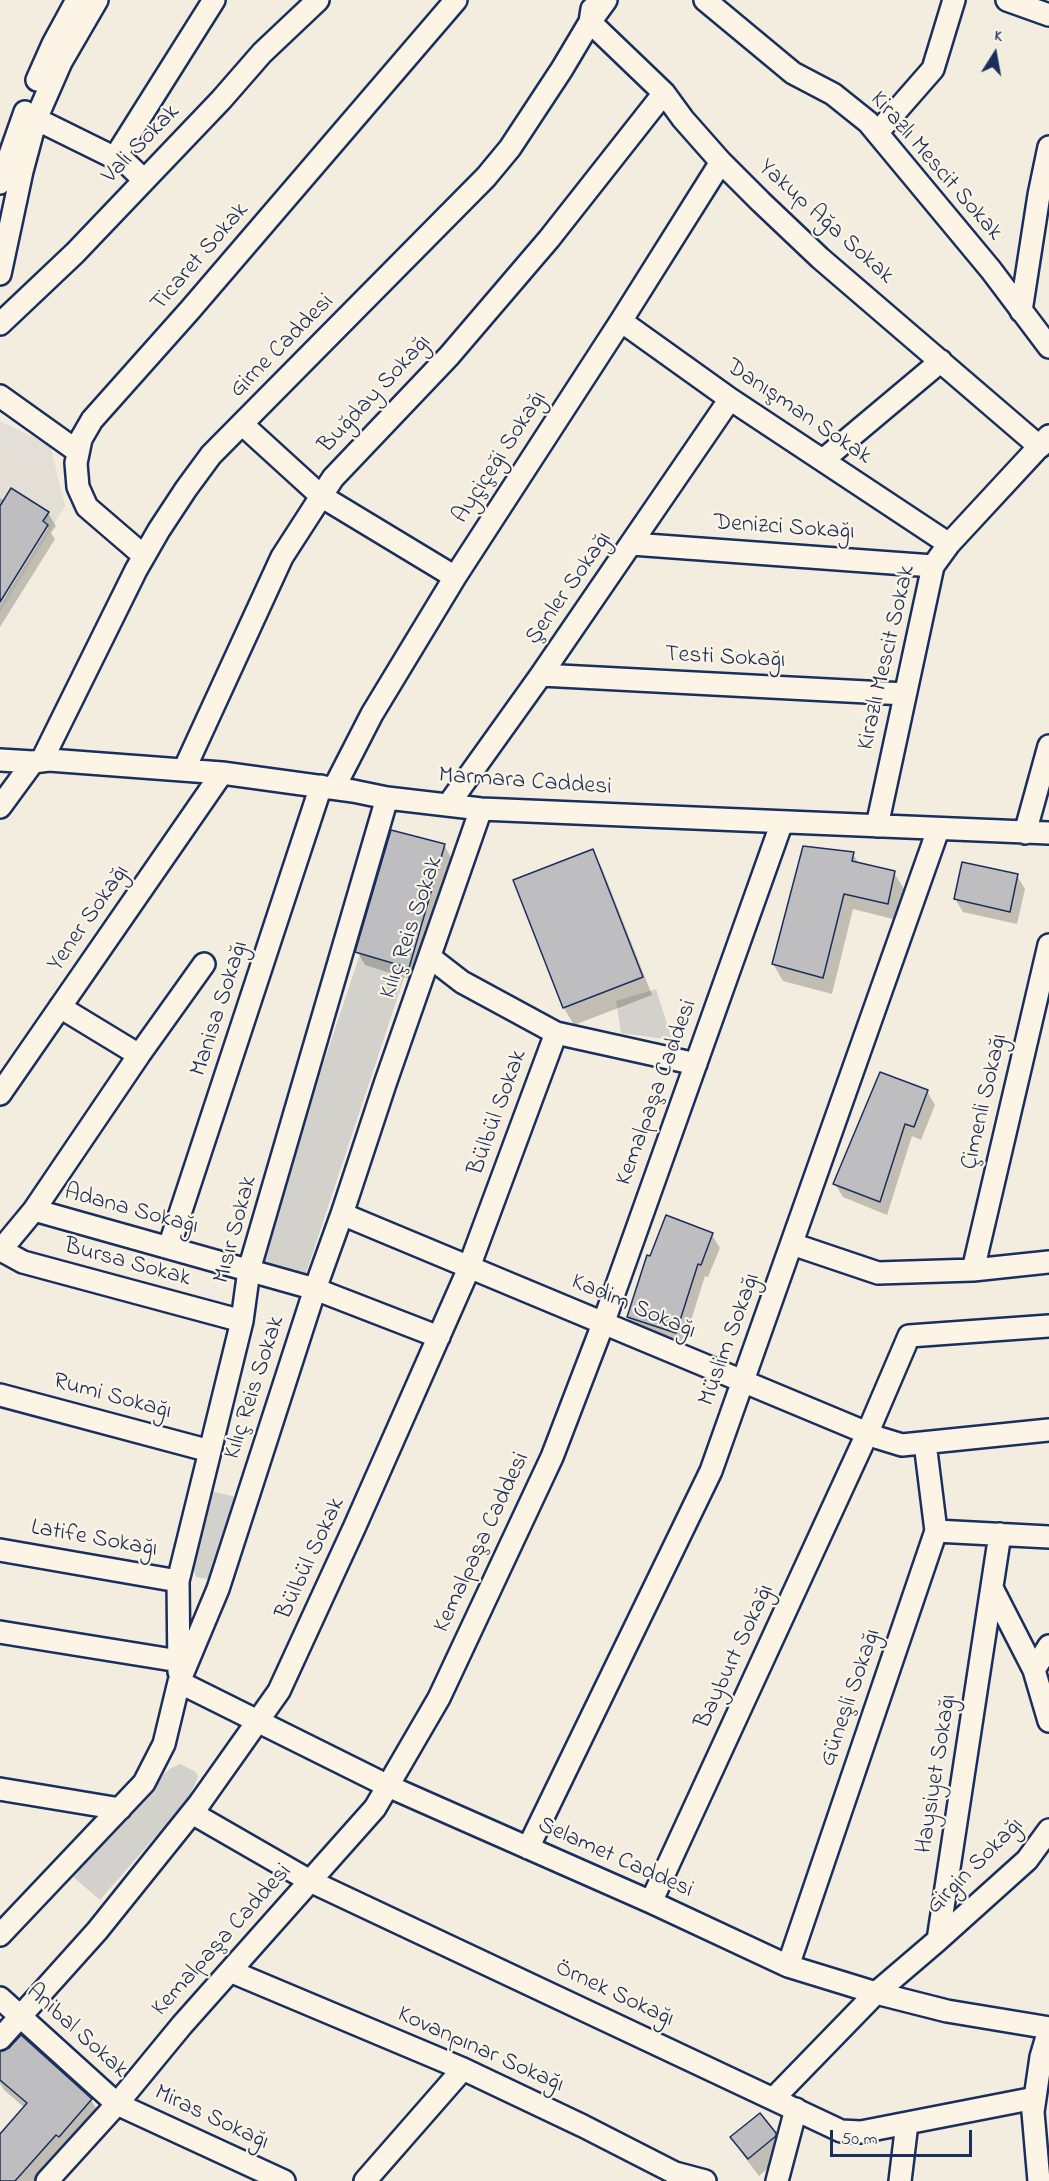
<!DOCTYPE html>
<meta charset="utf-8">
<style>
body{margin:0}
#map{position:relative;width:1049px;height:2181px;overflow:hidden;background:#f3ede0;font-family:"Indie Flower",sans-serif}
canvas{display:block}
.north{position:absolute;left:965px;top:24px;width:60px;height:60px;-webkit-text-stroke:4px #fcf5e5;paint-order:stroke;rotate:11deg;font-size:16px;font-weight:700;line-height:24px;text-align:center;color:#1b2f5e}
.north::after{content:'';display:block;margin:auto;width:21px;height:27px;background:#1b2f5e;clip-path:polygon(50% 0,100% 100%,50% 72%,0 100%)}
.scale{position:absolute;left:830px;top:2130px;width:142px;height:27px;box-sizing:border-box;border:3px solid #1b2f5e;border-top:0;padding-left:8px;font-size:18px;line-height:21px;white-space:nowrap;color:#1b2f5e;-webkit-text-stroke:4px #fcf5e5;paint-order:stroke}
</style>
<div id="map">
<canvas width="1049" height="2181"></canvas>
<div class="north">K</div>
<div class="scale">50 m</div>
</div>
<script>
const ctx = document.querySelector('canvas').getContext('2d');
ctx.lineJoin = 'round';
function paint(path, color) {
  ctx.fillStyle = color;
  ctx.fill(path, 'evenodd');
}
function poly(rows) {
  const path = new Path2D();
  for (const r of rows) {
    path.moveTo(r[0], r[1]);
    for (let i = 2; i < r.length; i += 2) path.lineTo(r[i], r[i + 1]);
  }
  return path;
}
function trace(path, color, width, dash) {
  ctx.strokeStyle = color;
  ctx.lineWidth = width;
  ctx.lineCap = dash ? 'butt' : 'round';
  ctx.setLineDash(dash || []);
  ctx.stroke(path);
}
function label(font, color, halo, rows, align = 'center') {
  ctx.font = font + ' "Indie Flower",sans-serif';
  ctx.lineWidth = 4.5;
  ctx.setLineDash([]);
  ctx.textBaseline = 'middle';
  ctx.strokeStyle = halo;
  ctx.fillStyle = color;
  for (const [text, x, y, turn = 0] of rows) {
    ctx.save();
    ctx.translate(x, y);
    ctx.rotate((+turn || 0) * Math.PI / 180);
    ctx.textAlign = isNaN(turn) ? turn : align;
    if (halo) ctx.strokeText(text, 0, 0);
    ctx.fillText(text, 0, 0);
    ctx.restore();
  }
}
paint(poly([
 [0,421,50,445,65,506,0,613]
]), '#e3dfd6');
paint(poly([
 [360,954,407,969,305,1276,258,1260],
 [656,989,672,1040,621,1033,616,1001],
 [211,1491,236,1497,215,1569,207,1579,196,1577,192,1564],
 [180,1764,196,1772,198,1777,188,1799,100,1900,71,1875,153,1793,163,1775,171,1768]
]), '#d3d1cc');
paint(poly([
 [0,498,5,501,48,513,56,526,51,533,55,539,0,627,0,605,48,528,48,523,0,599],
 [444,845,452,859,416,981,365,965,357,951],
 [592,851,602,868,652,995,574,1025,564,1008,515,881],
 [853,854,859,864,894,873,904,889,897,920,853,909,832,994,783,981,773,964],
 [1017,876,1025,889,1017,924,963,912,955,899],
 [927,1091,935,1105,921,1140,912,1136,887,1215,843,1197,835,1184],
 [712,1235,720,1248,708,1277,705,1276,683,1346,636,1330,628,1317],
 [0,2053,91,2100,101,2116,40,2181,0,2181,0,2136,25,2108,4,2090,0,2083],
 [775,2134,785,2154,759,2176,743,2155,732,2137]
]), '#0003');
const building = poly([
 [11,488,49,512,43,521,48,525,0,602,0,506,11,488],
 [391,830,445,844,409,968,355,952,391,830],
 [803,846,854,852,852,861,895,871,888,904,844,894,823,978,772,964,803,846],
 [593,849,643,977,563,1008,513,880,593,849],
 [962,862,1018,874,1010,912,954,899,962,862],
 [880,1072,928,1090,914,1127,905,1124,880,1202,833,1184,880,1072],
 [666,1215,713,1233,701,1265,698,1264,676,1333,627,1317,647,1255,650,1256,666,1215],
 [21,2035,92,2099,59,2137,56,2135,15,2181,0,2181,0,2134,27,2103,0,2080,0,2051,9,2048,21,2035],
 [760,2113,776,2133,776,2136,748,2159,730,2137,760,2113]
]);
paint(building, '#bebec0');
trace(building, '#1b2f5e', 1.5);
const minor = poly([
 [705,0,793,73,833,94,868,122,991,270,1049,347],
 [1007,0,1049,15],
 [592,9,590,22,664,93,683,119,721,162,761,202,820,258,1040,447],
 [37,80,53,44,77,0],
 [36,119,109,155,117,154,214,0],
 [877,133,933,69,954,0],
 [117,154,144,180],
 [0,183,25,112],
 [0,274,22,171,36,119,61,62,97,0],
 [1021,311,1039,195,1049,147],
 [621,321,730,399,949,544],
 [0,324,75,253,221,100,262,53,318,0],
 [0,396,77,451],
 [242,424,321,496,455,577],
 [823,460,941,361],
 [632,544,933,566],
 [144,556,87,507,78,487,76,463,81,439,92,420,190,310,456,0],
 [541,675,905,694],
 [0,760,33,762,49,760,222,773,353,791,387,798,481,809,1049,833],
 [42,760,136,570,159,530,186,489,211,455,486,177,510,148,562,69,590,22,606,0],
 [184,770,282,557,333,478,449,356,549,239,664,93],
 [334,788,372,714,455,577,621,321,721,162],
 [448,805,541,675,730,399],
 [0,807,33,762],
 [877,826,933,566,949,544,1049,436],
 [1025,833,1049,746],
 [431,958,462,982,556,1033,696,1064],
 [60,1007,139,1055],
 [0,1094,222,773],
 [34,1210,315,1289,439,1337],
 [342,1214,879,1438,902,1445,1049,1430],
 [792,1244,878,1273,973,1270,1049,1262],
 [169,1247,321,786],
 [1,1250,23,1262,242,1321],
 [0,1251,34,1210,139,1055,204,964],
 [973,1270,1049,945],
 [0,1395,210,1451],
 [936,1531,1049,1537],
 [0,1550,178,1581],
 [992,1588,1034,1670],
 [0,1632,179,1661],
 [1049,1646,1034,1670,1049,1721],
 [179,1672,178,1581,242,1321,249,1270,387,798],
 [179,1682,388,1786,651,1902,788,1966,876,1993,947,2011,1049,2028],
 [0,1789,120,1809],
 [192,1813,310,1881,841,2131,861,2132,1035,2098],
 [528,1848,711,1471,938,830],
 [651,1902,867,1434,909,1336,1049,1326],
 [0,1935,144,1783,164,1744,179,1682,218,1589,315,1289,342,1214,385,1084,481,809],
 [938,1940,1027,1860,1049,1830],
 [788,1966,936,1531,925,1443],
 [230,1971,463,2069,583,2126,675,2173,705,2181],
 [0,1998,117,2104,284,2181],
 [0,2039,97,1931,199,1804,279,1691,355,1526,466,1275,556,1033],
 [774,2098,876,1993,938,1940,1000,1534],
 [47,2181,117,2104,182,2025,375,1808,439,1698,552,1457,603,1324,782,822],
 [365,2181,463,2069],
 [777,2181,796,2109],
 [900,2181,907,2123],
 [1039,2181,1033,2112,1041,2057,1049,2030]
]);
trace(minor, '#1b2f5e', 26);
trace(minor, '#fcf5e5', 21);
label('24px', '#1b2f5e', '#fcf5e5', [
 ["Vali Sokak",142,145,-46],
 ["Kirazlı Mescit Sokak",935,167,49],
 ["Yakup Ağa Sokak",825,223,42],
 ["Ticaret Sokak",201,258,-49],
 ["Girne Caddesi",283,347,-45],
 ["Buğday Sokağı",376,395,-47],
 ["Danışman Sokak",798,413,34],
 ["Ayçiçeği Sokağı",501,458,-57],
 ["Denizci Sokağı",784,529,4],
 ["Şenler Sokağı",570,589,-55],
 ["Kirazlı Mescit Sokak",888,658,-77],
 ["Testi Sokağı",725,659,3],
 ["Marmara Caddesi",525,783,4],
 ["Yener Sokağı",90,919,-55],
 ["Kılıç Reis Sokak",413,928,-71],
 ["Manisa Sokağı",221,1009,-72],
 ["Kemalpaşa Caddesi",658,1093,-70],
 ["Çimenli Sokağı",986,1102,-77],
 ["Bülbül Sokak",499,1113,-70],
 ["Adana Sokağı",131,1211,15],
 ["Mısır Sokak",237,1230,-75],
 ["Bursa Sokak",127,1264,15],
 ["Kadim Sokağı",633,1308,23],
 ["Müslim Sokağı",731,1340,-70],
 ["Kılıç Reis Sokak",256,1388,-72],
 ["Rumi Sokağı",112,1398,15],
 ["Latife Sokağı",94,1540,10],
 ["Kemalpaşa Caddesi",483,1543,-65],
 ["Bülbül Sokak",312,1559,-65],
 ["Bayburt Sokağı",736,1657,-65],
 ["Güneşli Sokağı",852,1698,-71],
 ["Haysiyet Sokağı",938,1774,-81],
 ["Selamet Caddesi",615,1859,24],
 ["Girgin Sokağı",976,1867,-45],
 ["Kemalpaşa Caddesi",223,1941,-48],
 ["Örnek Sokağı",614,1995,25],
 ["Anibal Sokak",76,2032,42],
 ["Kovanpınar Sokağı",480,2051,24],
 ["Miras Sokağı",211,2119,25]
]);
</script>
